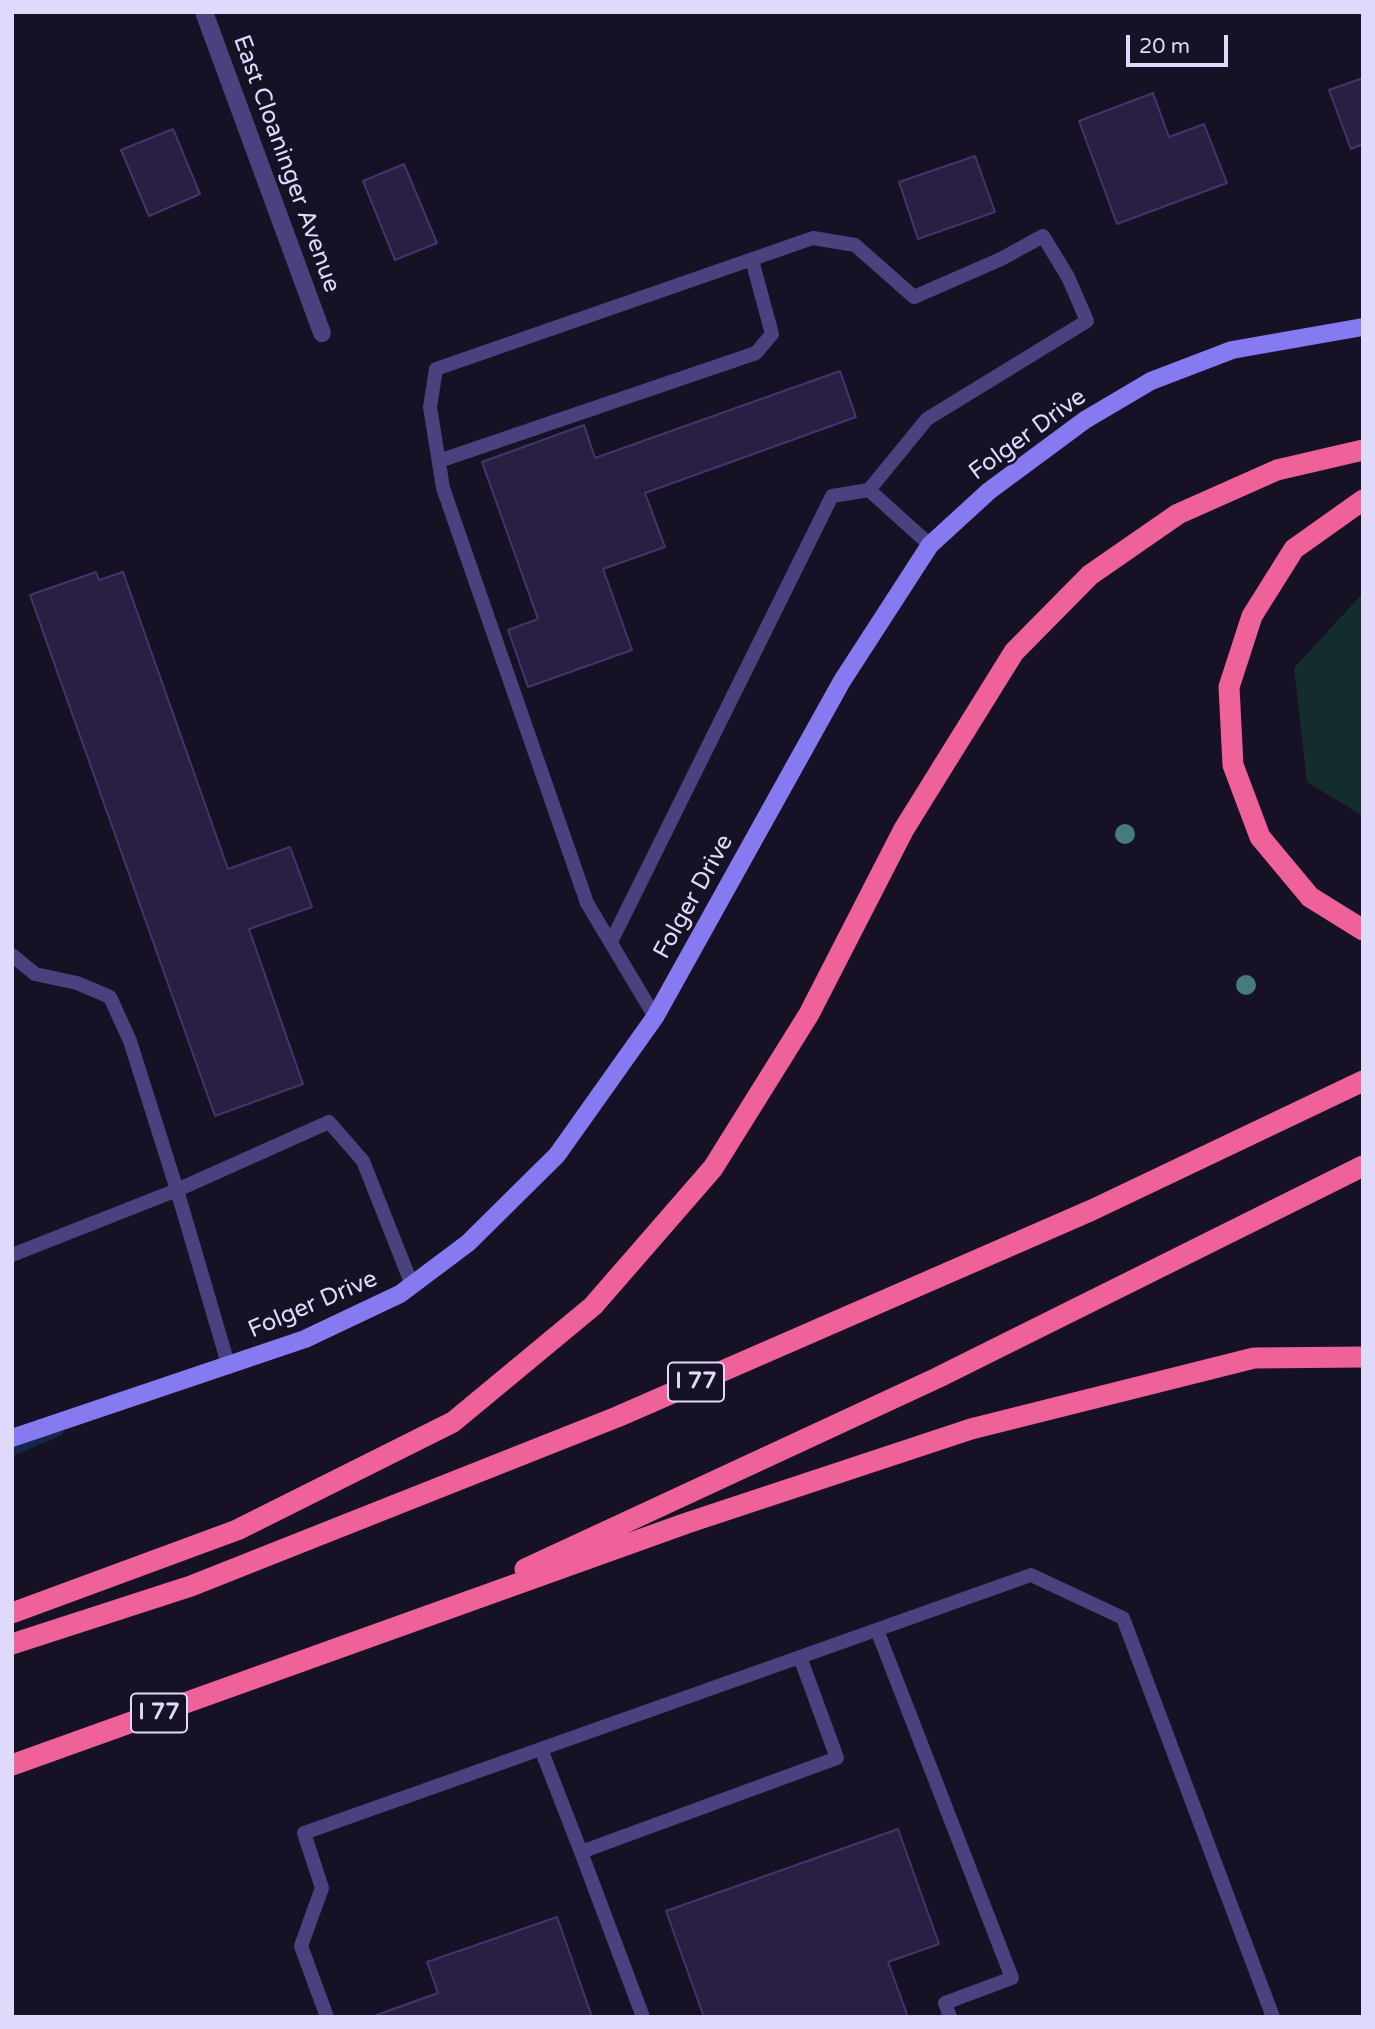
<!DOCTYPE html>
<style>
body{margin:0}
#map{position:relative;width:1375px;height:2029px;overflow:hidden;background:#161124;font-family:"Varela Round",sans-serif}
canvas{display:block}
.frame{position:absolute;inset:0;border:14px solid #dfd9fb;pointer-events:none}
.scale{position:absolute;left:1126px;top:35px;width:102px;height:32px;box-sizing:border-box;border:4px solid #dfd9fb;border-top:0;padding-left:9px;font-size:21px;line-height:24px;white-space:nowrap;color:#dfd9fb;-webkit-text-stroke:5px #161124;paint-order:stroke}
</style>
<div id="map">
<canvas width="1375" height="2029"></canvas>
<div class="frame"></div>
<div class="scale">20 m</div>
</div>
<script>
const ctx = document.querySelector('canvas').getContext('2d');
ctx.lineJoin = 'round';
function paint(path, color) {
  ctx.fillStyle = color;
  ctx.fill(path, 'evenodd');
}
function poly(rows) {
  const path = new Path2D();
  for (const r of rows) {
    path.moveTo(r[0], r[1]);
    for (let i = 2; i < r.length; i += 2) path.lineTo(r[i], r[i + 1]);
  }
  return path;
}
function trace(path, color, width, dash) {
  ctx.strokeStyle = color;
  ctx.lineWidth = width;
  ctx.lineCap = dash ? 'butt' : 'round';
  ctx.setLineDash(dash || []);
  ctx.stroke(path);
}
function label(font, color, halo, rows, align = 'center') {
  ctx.font = font + ' "Varela Round",sans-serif';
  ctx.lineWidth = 5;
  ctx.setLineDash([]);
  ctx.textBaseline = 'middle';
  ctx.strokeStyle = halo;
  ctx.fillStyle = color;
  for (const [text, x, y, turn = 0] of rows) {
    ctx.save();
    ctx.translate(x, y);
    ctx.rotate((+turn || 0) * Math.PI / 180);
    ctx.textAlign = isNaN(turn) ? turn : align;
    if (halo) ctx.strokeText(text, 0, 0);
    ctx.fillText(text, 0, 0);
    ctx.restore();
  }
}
paint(poly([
 [1363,593,1363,816,1307,782,1294,668]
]), '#152c2d');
trace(poly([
 [12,1451,59,1431]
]), '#162649', 10);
const building = poly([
 [1363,78,1363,144,1351,149,1329,90,1363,78],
 [1153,93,1169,137,1204,124,1227,183,1117,224,1079,121,1153,93],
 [173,129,200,194,149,216,121,150,173,129],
 [975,156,995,212,918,239,899,182,975,156],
 [404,164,437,243,395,260,363,181,404,164],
 [840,371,856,417,645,493,665,547,603,569,632,650,528,687,508,630,538,619,482,462,584,425,595,458,840,371],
 [96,572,99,580,123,572,228,869,290,847,312,907,249,929,303,1084,215,1116,30,595,96,572],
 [898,1829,939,1944,888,1962,908,2017,704,2017,666,1911,898,1829],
 [557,1917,592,2017,371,2017,438,1993,427,1962,557,1917]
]);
paint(building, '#291f43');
trace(building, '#44346c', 2);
trace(poly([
 [439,461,756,353,772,334,752,260],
 [611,942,832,496,869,490,930,545],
 [12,955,35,974,77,983,110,997,130,1041,177,1190,329,1122,363,1161,412,1285],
 [655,1017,587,903,443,488,430,407,436,369,813,238,855,245,914,297,1001,259,1043,236,1068,277,1087,321,927,419,869,490],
 [12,1255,177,1190,229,1367],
 [877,1630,1012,1978,945,2003,950,2017],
 [541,1749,581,1852,837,1758,800,1657],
 [581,1852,643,2017],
 [327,2017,301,1946,322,1888,304,1833,1031,1575,1123,1618,1273,2017]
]), '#49427e', 14);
trace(poly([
 [204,12,322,333]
]), '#49427e', 18);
trace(poly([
 [12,1438,305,1339,400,1294,468,1243,557,1155,655,1017,842,681,930,545,989,491,1085,420,1151,381,1232,350,1363,327]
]), '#867af0', 18);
trace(poly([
 [1363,500,1294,549,1252,616,1229,687,1233,765,1260,837,1310,897,1363,930],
 [525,1569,937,1378,1363,1166],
 [12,1613,237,1530,453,1422,593,1306,713,1168,809,1014,904,829,1014,652,1090,575,1178,514,1277,470,1363,450],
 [12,1644,191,1586,617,1417,1092,1210,1363,1081],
 [12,1765,687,1523,971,1429,1254,1358,1363,1357]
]), '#ee6199', 21);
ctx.fillStyle = '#457c7b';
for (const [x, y] of [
 [1125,834],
 [1246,985]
]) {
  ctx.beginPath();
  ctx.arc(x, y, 10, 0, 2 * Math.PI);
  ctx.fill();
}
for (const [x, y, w] of [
 [696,1382,56],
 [159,1713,56]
]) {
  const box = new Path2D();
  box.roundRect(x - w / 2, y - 19.5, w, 39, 5);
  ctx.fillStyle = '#161124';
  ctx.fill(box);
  trace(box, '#dfd9fb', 2);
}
label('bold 23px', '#dfd9fb', null, [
 ["I 77",696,1382],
 ["I 77",159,1713]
]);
label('24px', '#dfd9fb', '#161124', [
 ["East Cloaninger Avenue",286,164,70],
 ["Folger Drive",1028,435,-36],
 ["Folger Drive",694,897,-61],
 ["Folger Drive",313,1305,-23]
]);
</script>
